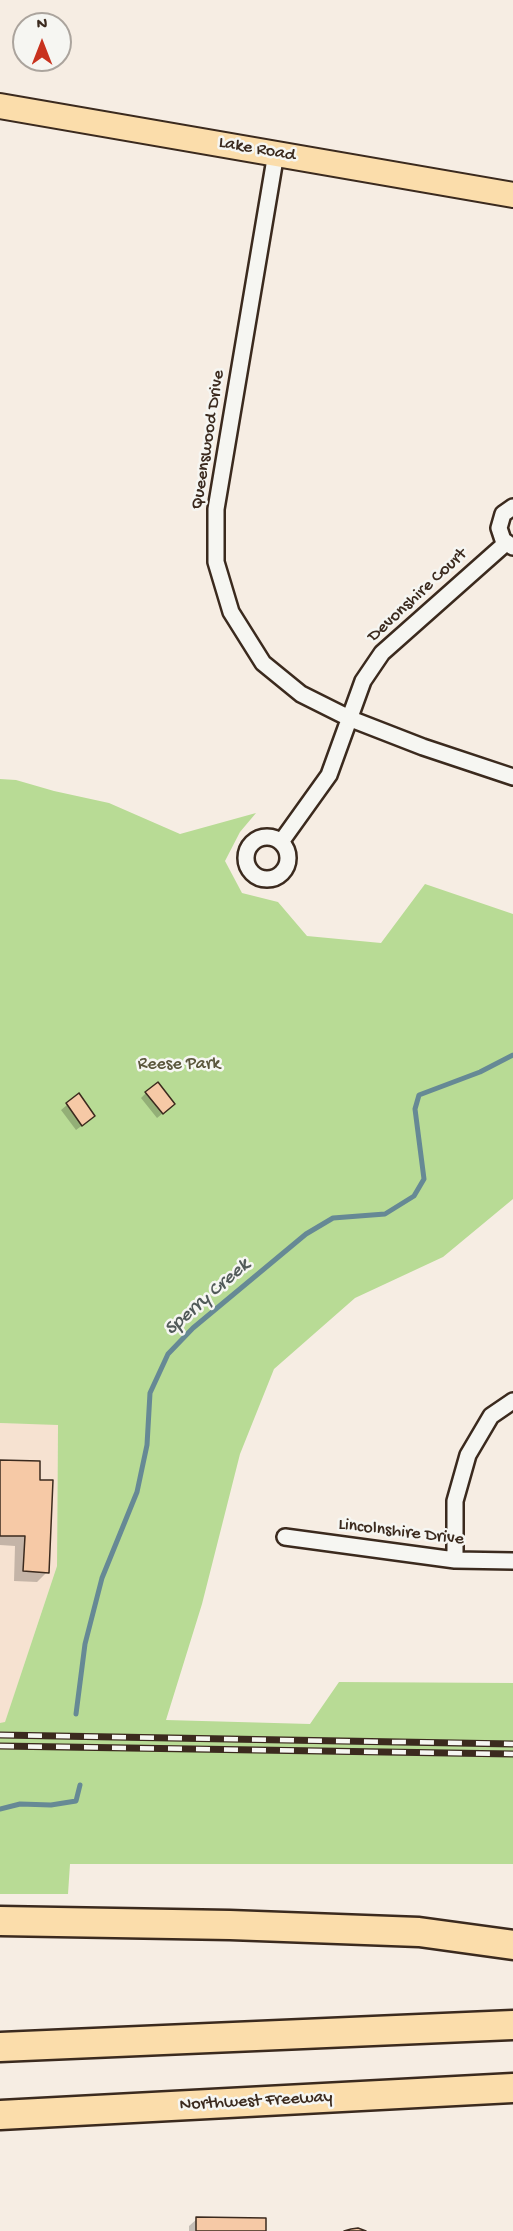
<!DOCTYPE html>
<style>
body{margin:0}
#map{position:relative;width:513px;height:2231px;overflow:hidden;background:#f6ede3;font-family:"Gochi Hand",sans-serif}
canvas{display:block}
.north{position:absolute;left:12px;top:12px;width:60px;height:60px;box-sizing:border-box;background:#f6f6f2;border:2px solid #aba49d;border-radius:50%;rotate:0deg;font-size:16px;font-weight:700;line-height:24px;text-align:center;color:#3b2a1e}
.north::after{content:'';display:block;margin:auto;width:21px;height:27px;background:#c8321e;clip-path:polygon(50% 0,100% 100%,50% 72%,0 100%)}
</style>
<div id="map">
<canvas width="513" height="2231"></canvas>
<div class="north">N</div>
</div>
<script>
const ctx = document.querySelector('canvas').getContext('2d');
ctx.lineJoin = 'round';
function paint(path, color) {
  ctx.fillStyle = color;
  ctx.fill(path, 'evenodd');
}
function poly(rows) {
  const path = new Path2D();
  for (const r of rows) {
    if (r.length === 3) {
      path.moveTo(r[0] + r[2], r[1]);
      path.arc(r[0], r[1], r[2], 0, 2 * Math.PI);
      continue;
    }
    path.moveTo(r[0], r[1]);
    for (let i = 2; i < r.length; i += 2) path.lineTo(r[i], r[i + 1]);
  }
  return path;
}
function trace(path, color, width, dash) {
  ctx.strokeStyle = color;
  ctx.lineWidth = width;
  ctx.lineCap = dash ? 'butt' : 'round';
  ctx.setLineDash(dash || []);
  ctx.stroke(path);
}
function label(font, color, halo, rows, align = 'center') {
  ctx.font = font + ' "Gochi Hand",sans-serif';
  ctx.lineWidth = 5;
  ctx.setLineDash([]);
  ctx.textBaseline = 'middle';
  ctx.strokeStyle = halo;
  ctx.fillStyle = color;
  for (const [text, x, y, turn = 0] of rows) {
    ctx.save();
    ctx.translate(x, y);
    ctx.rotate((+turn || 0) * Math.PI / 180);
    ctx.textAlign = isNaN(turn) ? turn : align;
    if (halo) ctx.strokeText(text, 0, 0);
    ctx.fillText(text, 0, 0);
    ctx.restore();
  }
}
paint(poly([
 [0,1423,58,1424,57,1566,5,1723,0,1723]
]), '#f6e2d1');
paint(poly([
 [0,779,16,780,54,791,109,803,180,834,256,813,240,832,225,861,242,893,278,902,307,936,381,943,425,884,513,914,513,1199,443,1257,355,1298,274,1369,240,1454,202,1604,166,1720,310,1724,339,1682,513,1683,513,1864,70,1864,68,1894,0,1894,0,1723,5,1722,57,1566,58,1425,0,1423]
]), '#b8db95');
paint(poly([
 [146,1093,168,1109,157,1118,141,1098],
 [78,1096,88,1121,76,1130,61,1110],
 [0,1461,38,1481,47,1572,37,1582,14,1581,15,1546,0,1545],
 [197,2219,264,2231,189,2231,189,2226]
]), '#0003');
trace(poly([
 [76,1714,85,1644,102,1578,137,1492,147,1445,150,1393,168,1354,193,1328,306,1234,333,1218,385,1214,414,1196,424,1179,415,1109,419,1095,480,1072,513,1055],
 [0,1809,20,1804,51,1805,76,1801,80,1785]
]), '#668995', 5);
const building = poly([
 [158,1082,175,1104,163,1114,145,1092,158,1082],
 [79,1093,95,1116,82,1126,66,1103,79,1093],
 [0,1460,40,1461,40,1480,53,1480,49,1573,23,1571,25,1536,0,1536,0,1460],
 [196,2217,266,2218,266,2231,196,2231,196,2217],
 [358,2228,366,2231,344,2231,351,2229,358,2228]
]);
paint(building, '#f6c9a6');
trace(building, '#3b2a1e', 1.5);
const minor = poly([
 [276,153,216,509,216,562,231,612,263,663,301,694,351,719,423,747,513,777],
 [513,507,503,514,499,528,503,540,513,547],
 [267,858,21],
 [281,842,329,775,363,681,382,653,506,543],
 [285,1537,455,1560,513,1561],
 [455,1560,455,1501,468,1455,491,1416,513,1401]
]);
const primary = poly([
 [0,106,513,195]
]);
const motorway = poly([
 [0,1921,230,1925,419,1932,513,1945],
 [0,2047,513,2025],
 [0,2115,513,2088]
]);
trace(minor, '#3b2a1e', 20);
trace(primary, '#3b2a1e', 28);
trace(motorway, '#3b2a1e', 33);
trace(minor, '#f6f6f2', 15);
trace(primary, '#fbddab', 24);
trace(motorway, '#fbddab', 28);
const rail = poly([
 [0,1735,513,1744],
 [0,1746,513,1754]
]);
trace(rail, '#3b2a1e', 7);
trace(rail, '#f6f6f2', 4.5, [14]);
label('18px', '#3b2a1e', '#f6f6f2', [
 ["Lake Road",257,150,10],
 ["Queenswood Drive",209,440,-81],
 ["Devonshire Court",418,596,-43],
 ["Lincolnshire Drive",401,1533,7],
 ["Northwest Freeway",256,2102,-3]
]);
label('18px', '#5a563c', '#f6f6f2', [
 ["Reese Park",179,1065]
]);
label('italic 20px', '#515a59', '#f6f6f2', [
 ["Sperry Creek",208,1298,-41]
]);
</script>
